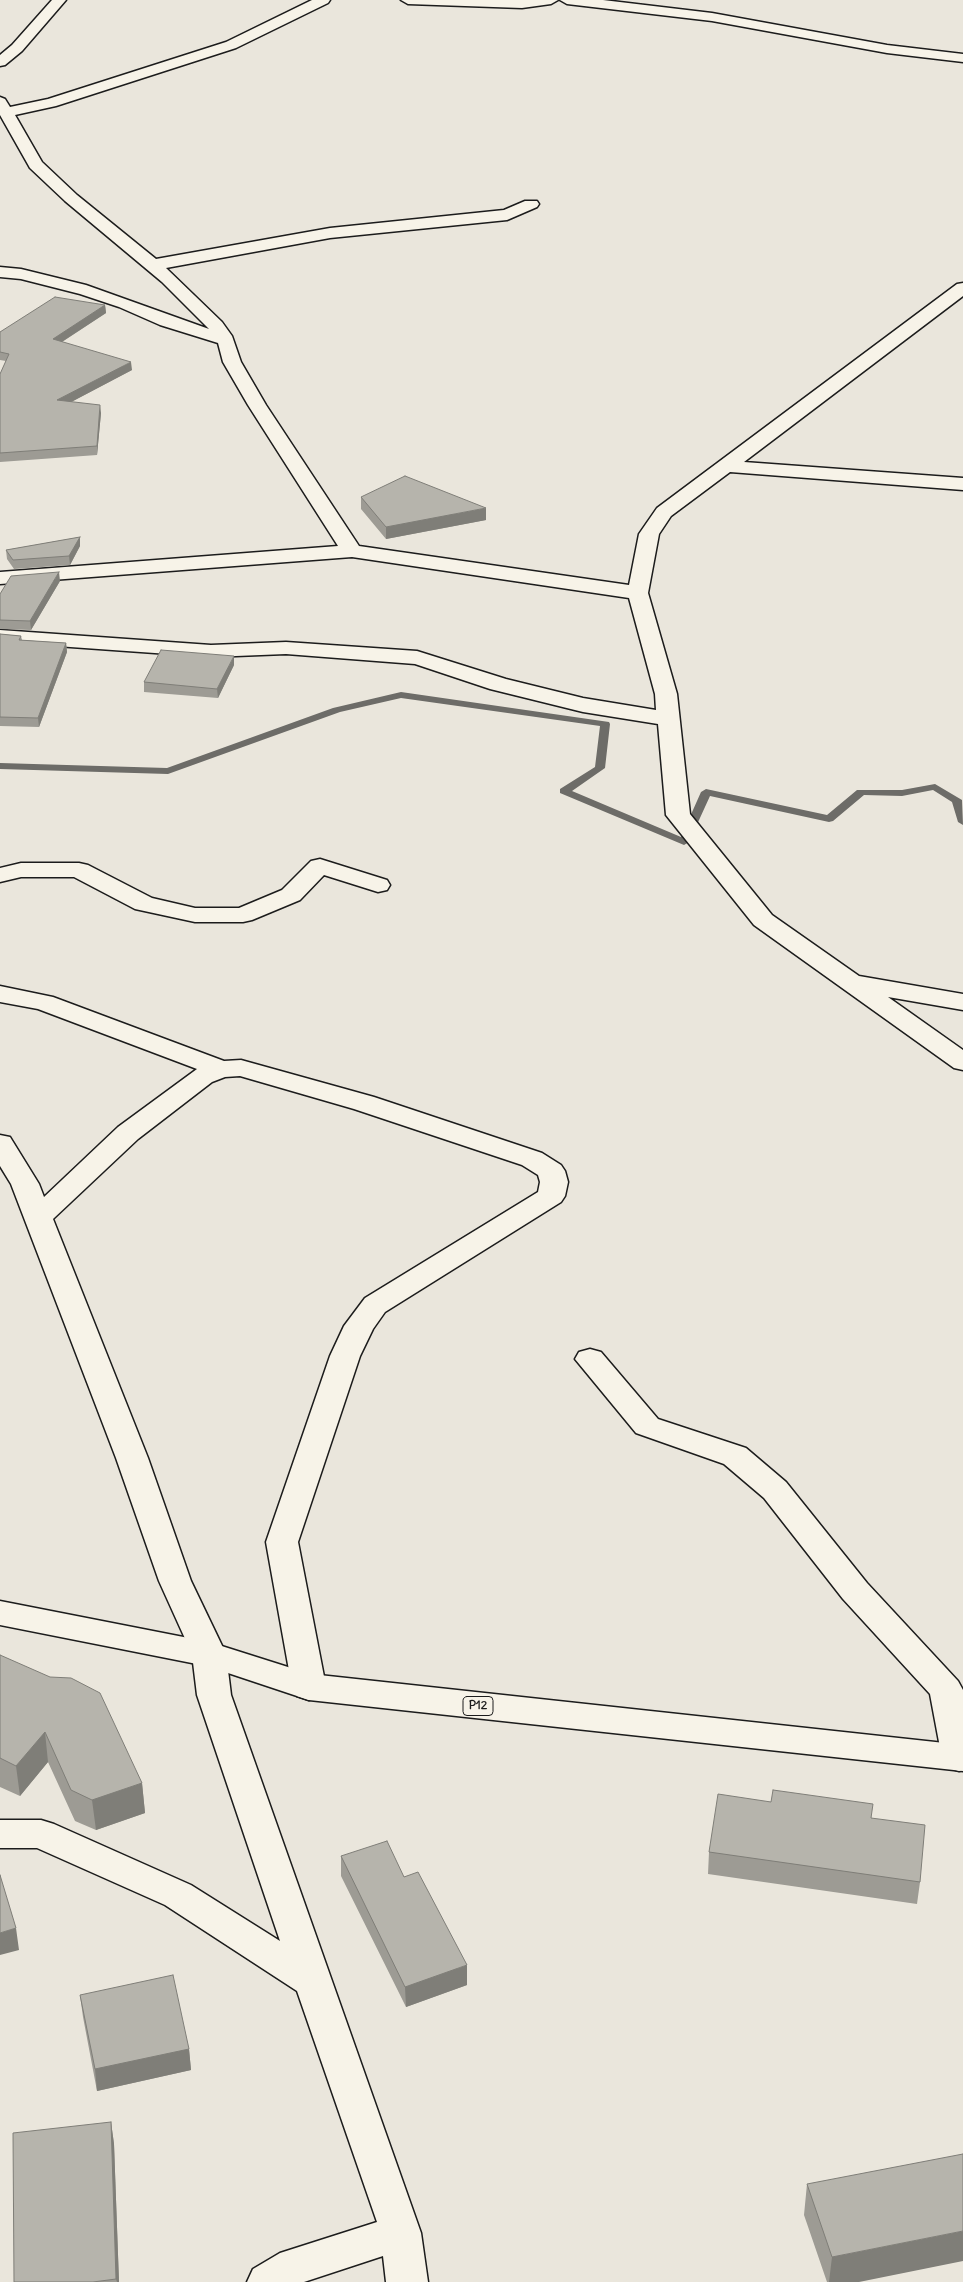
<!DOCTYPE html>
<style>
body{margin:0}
canvas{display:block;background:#eae6dc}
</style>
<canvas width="963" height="2282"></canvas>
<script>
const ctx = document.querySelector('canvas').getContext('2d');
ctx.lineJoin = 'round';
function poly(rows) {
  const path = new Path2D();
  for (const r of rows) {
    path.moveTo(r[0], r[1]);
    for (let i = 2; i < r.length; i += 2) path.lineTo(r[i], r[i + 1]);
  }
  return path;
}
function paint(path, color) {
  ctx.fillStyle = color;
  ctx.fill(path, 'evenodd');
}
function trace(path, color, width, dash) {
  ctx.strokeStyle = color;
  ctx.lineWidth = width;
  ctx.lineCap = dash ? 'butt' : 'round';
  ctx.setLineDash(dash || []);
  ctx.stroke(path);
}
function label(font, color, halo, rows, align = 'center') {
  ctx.font = font + ' Delius,sans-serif';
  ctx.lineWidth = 4.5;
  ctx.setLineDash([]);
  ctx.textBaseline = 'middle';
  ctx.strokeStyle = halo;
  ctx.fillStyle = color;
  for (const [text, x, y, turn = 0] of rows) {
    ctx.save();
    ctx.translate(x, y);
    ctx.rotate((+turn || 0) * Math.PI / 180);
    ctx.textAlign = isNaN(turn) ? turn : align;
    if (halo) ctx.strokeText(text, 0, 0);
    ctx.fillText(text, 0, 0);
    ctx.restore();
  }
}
paint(poly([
 [401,692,609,722,610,724,605,768,572,791,681,837,701,792,706,789,827,815,857,790,902,790,935,784,962,800,963,825,958,822,952,802,933,790,902,796,864,795,833,821,829,822,710,796,689,842,684,845,560,793,560,789,595,767,600,726,401,698,340,712,168,774,0,769,0,763,167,768,333,708,401,692]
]), '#6d6c68');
const minor = poly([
 [52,0,66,0,22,51,5,65,0,66,0,55,12,45,52,0],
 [312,0,330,0,328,3,236,48,56,106,15,115,42,162,77,195,156,259,330,228,504,210,525,201,537,201,539,204,537,207,507,220,330,238,166,268,222,322,232,336,241,362,266,405,359,546,629,585,639,534,657,508,957,284,963,283,963,296,744,462,963,478,963,490,730,472,671,516,659,534,648,593,677,694,690,814,772,915,859,976,963,994,963,1010,888,997,963,1050,963,1070,954,1068,754,925,666,815,658,724,583,712,490,689,415,664,286,654,211,657,0,642,0,630,211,645,286,642,417,651,506,679,583,698,656,710,655,694,629,598,352,557,0,584,0,572,338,546,248,405,223,362,218,343,160,325,119,307,80,294,21,279,0,277,0,267,21,269,86,285,209,329,162,282,65,201,30,168,0,115,0,97,5,99,10,107,48,99,226,42,312,0],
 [401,0,558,0,551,4,522,8,408,4,401,0],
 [560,0,603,0,712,13,887,45,963,54,963,62,887,53,712,21,567,4,560,0],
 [320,859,387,880,390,885,387,890,378,892,324,875,300,900,252,920,243,922,195,922,135,909,74,877,21,877,0,882,0,868,21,863,79,863,88,865,152,898,195,908,239,908,282,890,311,861,320,859],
 [0,986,53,997,224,1061,241,1060,374,1097,542,1153,561,1165,565,1171,568,1182,565,1196,561,1202,385,1312,373,1329,360,1356,298,1542,326,1687,321,1696,309,1700,297,1696,292,1687,266,1542,330,1356,344,1326,365,1298,538,1192,540,1182,538,1175,522,1165,354,1109,240,1076,225,1077,212,1082,138,1139,53,1219,148,1458,191,1581,226,1654,231,1695,421,2233,428,2282,386,2282,383,2256,304,2282,247,2282,253,2269,280,2253,377,2222,297,1991,165,1905,37,1848,0,1848,0,1820,41,1820,54,1824,191,1885,280,1941,197,1695,192,1654,159,1581,116,1458,11,1184,0,1166,0,1135,10,1137,39,1184,44,1197,118,1127,197,1069,38,1009,0,1002,0,986],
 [590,1349,601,1352,658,1419,746,1448,786,1482,867,1583,958,1681,963,1690,963,1770,959,1771,947,1767,942,1758,930,1694,843,1599,764,1498,724,1464,636,1433,575,1359,579,1352,590,1349]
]);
const primary = poly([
 [0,1601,209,1642,310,1674,963,1745,963,1771,309,1700,207,1666,0,1625,0,1601]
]);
trace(minor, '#1c1c1c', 3);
trace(primary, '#1c1c1c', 3);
paint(minor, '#f7f3e8');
paint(primary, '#f7f3e8');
paint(poly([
 [105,305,106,313,62,342,132,370,71,402,101,413,97,455,0,462,0,374,6,361,0,360,0,332],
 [361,497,486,520,386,539,361,509],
 [80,537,80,546,70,565,14,569,7,559,6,550],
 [60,581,31,630,0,629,0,594],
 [0,634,21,636,22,640,66,643,67,652,39,727,0,726],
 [234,665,218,698,144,692,144,682],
 [0,1655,142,1783,145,1813,96,1830,75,1821,48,1762,20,1796,0,1787],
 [871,1818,920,1882,917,1904,708,1874,709,1852],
 [341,1856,404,1877,467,1985,406,2007,341,1876],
 [80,1995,189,2049,191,2070,97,2091,83,2017],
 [111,2122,114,2144,119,2282,14,2282],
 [807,2184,859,2282,827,2282,804,2215]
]), '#9d9b94');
paint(poly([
 [105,305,106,313,54,347,53,339],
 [131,362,132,370,58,409,57,400],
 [100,405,101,413,97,455,97,446],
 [486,508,486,520,386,539,386,527],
 [80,537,80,546,70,565,69,556],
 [59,572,60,581,31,630,30,621],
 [66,643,67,652,39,727,38,718],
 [234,656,234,665,218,698,217,689],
 [45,1732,48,1762,20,1796,16,1766],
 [142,1783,145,1813,96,1830,92,1800],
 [16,1928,19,1950,0,1955,0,1933],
 [467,1965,467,1985,406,2007,405,1987],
 [189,2049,191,2070,97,2091,95,2069],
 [111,2122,114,2144,119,2282,117,2282,116,2279],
 [963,2231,963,2261,859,2282,829,2282,832,2257]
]), '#7f7e78');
const building = poly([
 [55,297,105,305,53,339,131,362,57,400,100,405,97,446,0,453,0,374,9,354,0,352,0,332,55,297],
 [405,476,486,508,386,527,361,497,405,476],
 [80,537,69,556,13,560,6,550,80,537],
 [59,572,30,621,0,620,0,594,11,576,59,572],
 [0,634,21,636,19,640,66,643,38,718,0,717,0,634],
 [161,650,234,656,217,689,144,682,161,650],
 [0,1655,50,1677,71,1678,100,1693,142,1783,92,1800,71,1790,45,1732,16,1766,0,1758,0,1655],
 [773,1790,873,1804,871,1818,925,1825,920,1882,709,1852,718,1794,771,1802,773,1790],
 [387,1841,404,1877,418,1872,467,1965,405,1987,341,1856,387,1841],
 [0,1875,16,1928,0,1933,0,1875],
 [173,1975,189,2049,95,2069,80,1995,173,1975],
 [111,2122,116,2279,93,2282,14,2282,13,2133,111,2122],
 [963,2154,963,2231,832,2257,807,2184,963,2154]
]);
paint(building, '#b6b4ac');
trace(building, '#7f7e78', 1);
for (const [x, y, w] of [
 [478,1706,30]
]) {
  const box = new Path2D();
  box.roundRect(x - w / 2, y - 9.5, w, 19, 4);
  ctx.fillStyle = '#f7f3e8';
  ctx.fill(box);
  trace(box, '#1c1c1c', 1);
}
label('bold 12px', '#1c1c1c', null, [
 ["P12",478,1706]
]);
</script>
